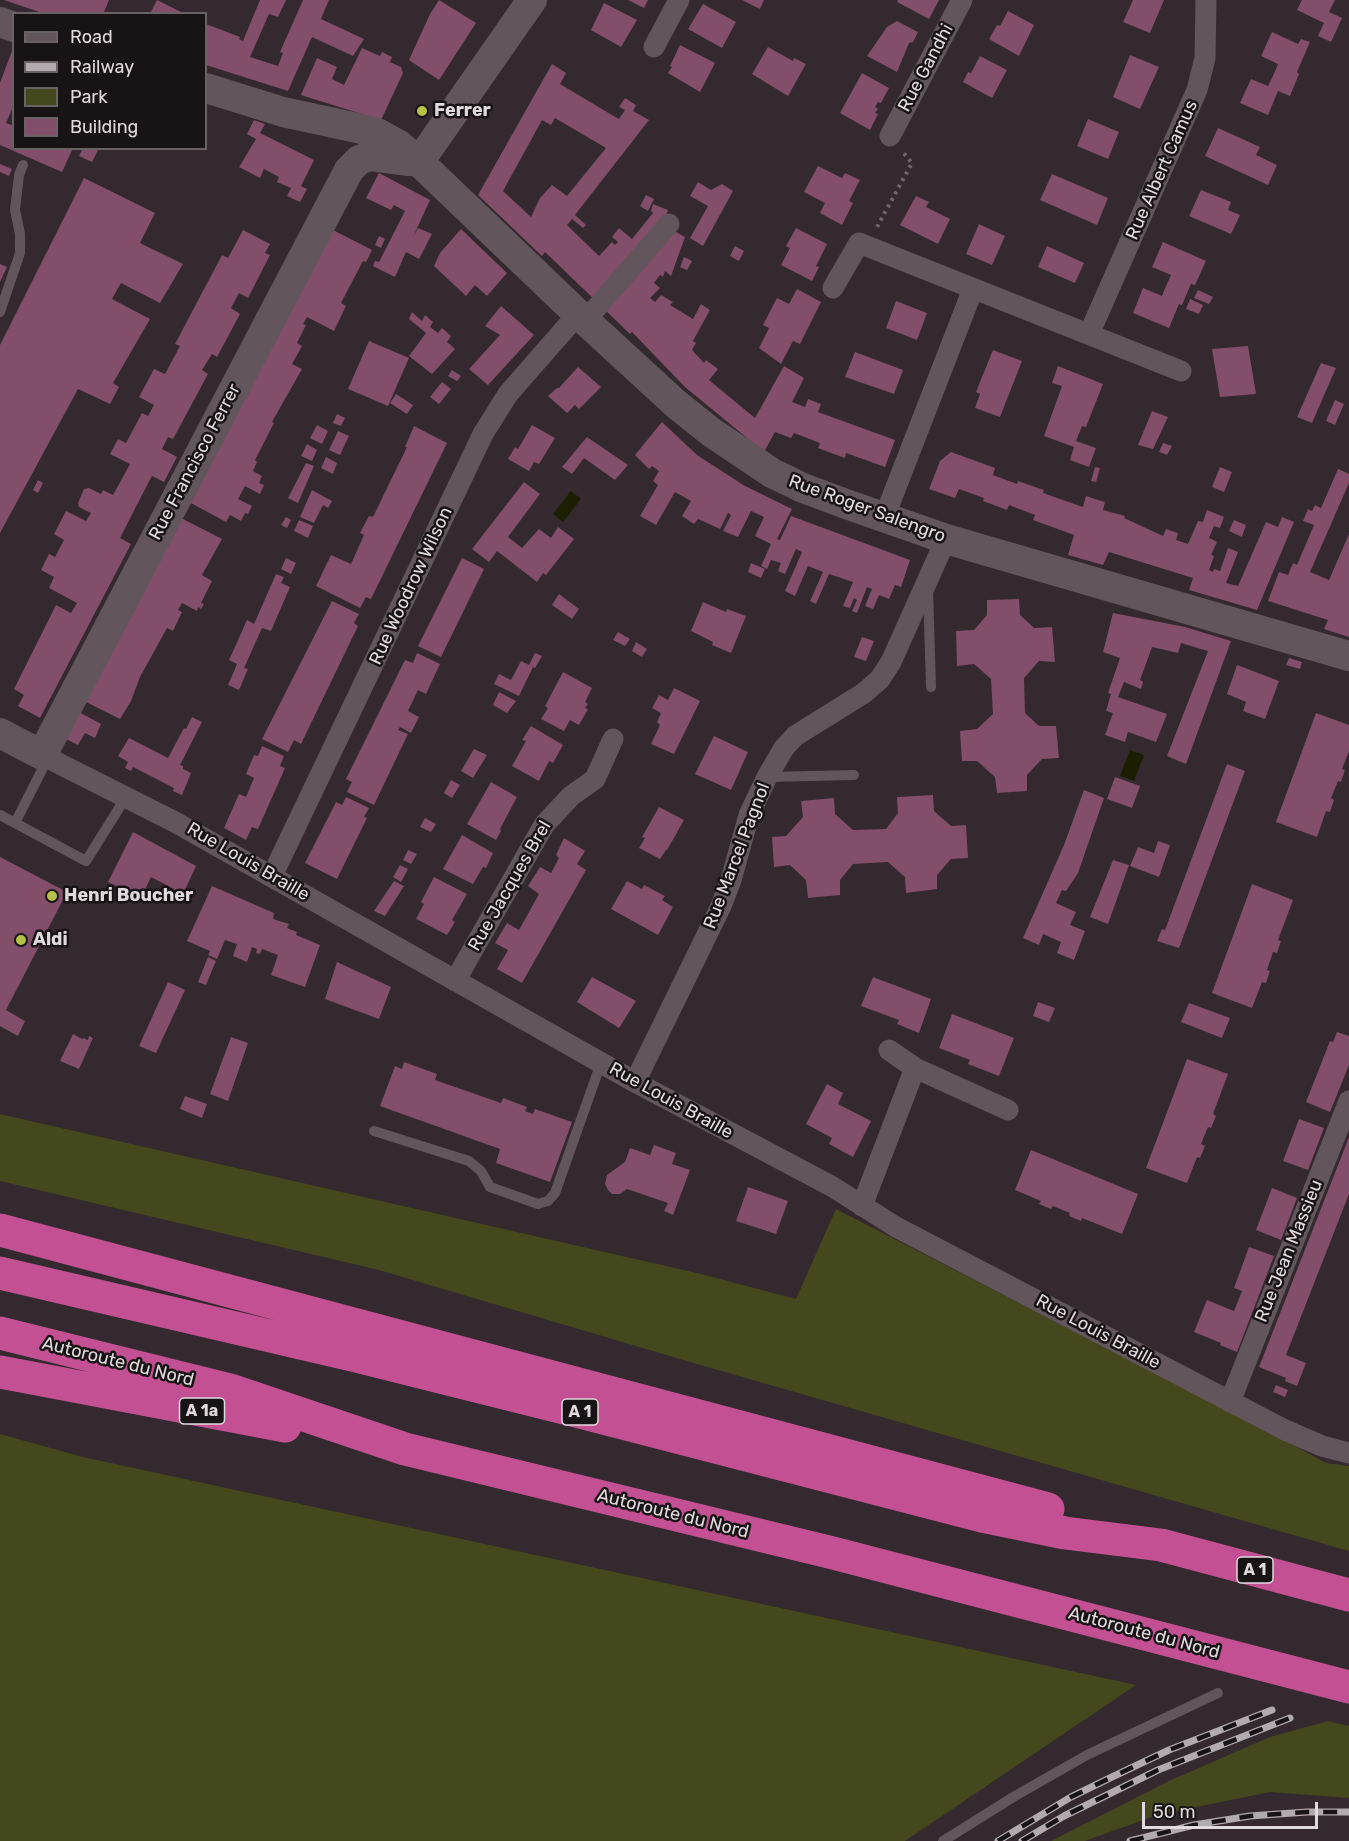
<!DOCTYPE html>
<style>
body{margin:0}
#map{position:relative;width:1349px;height:1841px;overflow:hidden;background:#33292e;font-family:Rubik,sans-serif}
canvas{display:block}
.legend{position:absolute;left:12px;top:12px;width:195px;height:138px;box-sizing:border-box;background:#181315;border:2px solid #686265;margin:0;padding:8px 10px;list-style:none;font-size:18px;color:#e0d9dd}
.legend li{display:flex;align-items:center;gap:12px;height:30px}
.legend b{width:30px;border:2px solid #686265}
.scale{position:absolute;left:1142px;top:1802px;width:176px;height:27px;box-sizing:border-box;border:3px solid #e0d9dd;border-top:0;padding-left:8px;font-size:18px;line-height:21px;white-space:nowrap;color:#e0d9dd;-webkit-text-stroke:4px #181315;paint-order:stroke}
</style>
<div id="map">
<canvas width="1349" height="1841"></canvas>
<ul class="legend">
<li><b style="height:8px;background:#62565c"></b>Road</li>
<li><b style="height:8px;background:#b2aaae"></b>Railway</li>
<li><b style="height:16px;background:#44481c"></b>Park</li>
<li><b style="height:16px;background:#824e6a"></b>Building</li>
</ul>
<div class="scale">50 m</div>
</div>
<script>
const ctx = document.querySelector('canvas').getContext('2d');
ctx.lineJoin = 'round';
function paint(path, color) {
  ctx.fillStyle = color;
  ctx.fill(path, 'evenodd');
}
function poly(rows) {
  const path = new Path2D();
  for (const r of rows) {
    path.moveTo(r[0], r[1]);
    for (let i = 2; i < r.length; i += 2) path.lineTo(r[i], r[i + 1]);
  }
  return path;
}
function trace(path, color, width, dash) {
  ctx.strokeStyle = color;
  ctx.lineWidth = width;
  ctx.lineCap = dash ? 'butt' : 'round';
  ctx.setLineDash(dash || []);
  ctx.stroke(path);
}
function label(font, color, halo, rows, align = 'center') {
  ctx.font = font + ' Rubik,sans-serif';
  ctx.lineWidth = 5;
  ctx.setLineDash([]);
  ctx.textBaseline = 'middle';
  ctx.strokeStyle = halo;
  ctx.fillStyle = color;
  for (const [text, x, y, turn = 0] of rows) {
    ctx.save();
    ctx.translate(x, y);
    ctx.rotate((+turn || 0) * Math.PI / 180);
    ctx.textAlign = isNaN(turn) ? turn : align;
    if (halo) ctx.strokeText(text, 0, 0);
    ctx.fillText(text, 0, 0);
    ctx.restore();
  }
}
paint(poly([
 [0,1114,701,1274,796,1299,836,1209,1258,1426,1326,1463,1349,1466,1349,1551,690,1362,379,1270,0,1181],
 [0,1434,83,1457,1136,1685,905,1841,0,1841],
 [1328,1721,1349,1726,1349,1798,1270,1792,1157,1815,1085,1841,1051,1841,1169,1781,1270,1737]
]), '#44481c');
paint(poly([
 [571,491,581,499,563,522,553,514],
 [1130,750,1144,755,1134,781,1120,776]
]), '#1c1e02');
paint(poly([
 [4,0,109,0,104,12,108,13,45,14],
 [157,0,185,14,150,14],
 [260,0,286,0,278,17,269,14,250,57,278,66,283,53,280,52,303,0,329,0,321,19,364,39,353,56,312,37,288,91,206,65,206,24,240,37,239,39,243,41],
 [439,0,476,23,439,80,409,60,430,14],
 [628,0,648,0,644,8],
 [742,0,764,0,760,9],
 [898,0,939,0,929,19,897,2],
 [1133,0,1164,0,1150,33,1123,22],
 [1302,0,1335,0,1329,12,1342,18,1331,42,1318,36,1324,23,1297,10],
 [604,3,637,20,621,47,591,30],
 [703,4,736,22,722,48,688,29],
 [1008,11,1034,25,1019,56,989,39,997,25,1000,26],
 [897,21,918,32,913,42,909,43,897,72,867,56,887,27],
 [1272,32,1298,44,1301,39,1310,42,1297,72,1299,74,1290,96,1278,91,1268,115,1240,103,1251,79,1268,86,1273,76,1278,64,1261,56],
 [680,45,715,63,700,92,668,73,672,67,670,66],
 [768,47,793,61,794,58,806,64,788,96,752,74],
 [13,48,14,105,6,123,14,126,14,148,73,148,62,172,0,145,0,83],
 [362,48,380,56,382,52,392,57,390,62,401,67,403,73,381,120,301,95,317,58,337,67,332,79,344,85],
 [1130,55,1159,67,1140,109,1113,97],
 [980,56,1007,70,992,98,963,82,968,72,971,73],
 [552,64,566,73,560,84,612,115,619,119,625,110,619,107,625,98,636,105,633,111,649,120,575,215,586,225,583,228,572,219,567,225,599,256,612,242,615,245,618,242,612,237,619,228,632,239,653,213,651,211,653,204,668,210,665,219,598,303,545,252,542,256,478,195],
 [555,118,606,148,567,196,552,185,540,198,531,217,503,191,542,120,551,125],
 [862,73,889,88,881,103,878,102,875,107,878,109,875,113,878,114,870,130,840,113],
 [1088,119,1119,132,1108,159,1077,146],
 [254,120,265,124,260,133,314,160,301,186,307,189,300,202,287,196,291,188,277,182,279,177,264,169,260,178,239,167,256,139,247,134],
 [1218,128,1260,147,1256,155,1277,165,1268,185,1205,156],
 [83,148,99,148,92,162,79,156],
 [0,164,12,169,9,176,0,172],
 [818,166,842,178,845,173,860,180,849,201,853,203,842,225,820,213,825,203,804,192],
 [379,173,430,200,413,237,418,228,432,234,419,259,406,252,395,277,373,266,375,261,379,262,405,211,394,205,391,210,366,198],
 [1052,174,1108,198,1097,225,1040,200],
 [84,178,155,213,140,243,183,264,160,303,121,283,112,299,150,319,113,383,119,387,110,404,78,389,0,533,0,345],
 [698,182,711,190,722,184,733,191,703,246,690,238,708,206,690,196],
 [1201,190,1231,202,1228,210,1240,215,1231,234,1189,216],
 [646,195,654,199,648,211,640,206],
 [916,196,929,202,926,207,950,219,938,244,900,225],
 [979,224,1005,236,992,265,966,254],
 [669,228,685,237,671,276,665,271,663,277,660,275,654,283,660,288,650,298,655,302,661,295,673,302,670,305,693,319,701,304,710,310,693,341,696,343,692,350,704,363,706,360,718,369,709,380,755,418,784,366,804,378,792,402,805,407,808,399,821,404,818,412,895,440,885,467,846,453,845,458,831,453,818,448,820,443,794,433,791,438,775,432,764,452,685,387,632,332,630,334,601,306],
 [796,228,827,244,816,266,819,267,812,281,781,265,790,248,786,246],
 [461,229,507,273,487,296,475,285,466,296,434,266,440,253],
 [243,230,270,244,265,253,270,255,248,298,239,293,231,308,240,314,217,357,212,354,202,370,208,374,173,439,168,437,162,449,177,457,164,482,152,476,141,497,120,538,131,544,40,718,18,706,24,695,14,689,56,605,71,613,77,603,49,588,54,577,41,570,49,554,55,557,64,540,54,534,66,511,86,521,91,513,79,507,78,503,84,489,89,488,101,494,103,490,113,495,130,464,110,454,118,439,126,443,142,413,148,416,154,405,139,397,154,369,165,374,180,346,175,344,222,255,228,258],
 [333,230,372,250,366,262,363,261,341,303,346,306,334,331,307,317,303,324,306,325,297,343,302,346,292,364,302,369,272,422,274,423,255,460,257,462,253,471,262,476,259,483,264,485,260,494,245,486,238,499,252,506,248,514,245,513,241,521,230,515,226,522,189,502],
 [379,236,385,239,381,248,375,245],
 [1163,242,1206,261,1195,285,1191,284,1182,305,1179,304,1169,328,1133,313,1143,288,1162,296,1166,286,1171,275,1152,267],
 [735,246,744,251,739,261,730,256],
 [1047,246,1084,263,1075,283,1038,267],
 [684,257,692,261,687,270,680,267],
 [0,264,7,267,0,282],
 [797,289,821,302,800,344,793,341,781,364,759,348,769,328,763,325,777,298,789,304],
 [1198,290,1213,297,1209,304,1194,298],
 [1190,299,1203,305,1199,314,1186,309],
 [896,301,927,313,917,340,886,328],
 [501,306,534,335,488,385,469,369,500,335,485,326],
 [412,312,422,321,425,315,433,322,430,327,438,333,442,328,451,336,447,342,455,349,432,374,409,356,426,333,409,319],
 [369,341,409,358,388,406,348,389],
 [1248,346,1256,394,1220,397,1212,349],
 [993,350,1022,361,1000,417,975,408,980,394,976,392],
 [855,352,903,370,894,394,845,377],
 [1321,363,1336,368,1312,423,1297,417],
 [1058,366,1103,384,1086,427,1082,426,1076,441,1096,448,1089,467,1070,460,1074,447,1044,436,1062,386,1052,383],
 [578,367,601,387,579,409,575,405,567,413,548,396,557,388,559,388],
 [452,370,461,376,457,381,448,376],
 [442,382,451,389,439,404,430,397],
 [396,394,413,405,407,414,390,403],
 [1335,400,1344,404,1335,425,1326,421],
 [1152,411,1168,417,1153,449,1138,445],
 [337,414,345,418,341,426,333,423],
 [662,422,697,455,745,486,792,509,777,539,780,540,791,516,910,560,901,587,895,585,889,599,879,595,873,609,865,606,872,589,867,587,857,613,852,611,857,600,854,598,850,608,843,606,853,582,829,574,816,604,810,601,823,572,808,566,795,596,785,591,802,552,796,549,785,574,778,571,781,563,771,560,767,569,761,566,771,544,755,536,764,517,751,511,738,537,723,531,731,515,728,513,720,529,698,519,694,524,682,516,691,501,675,492,656,525,640,516,658,485,653,481,659,471,652,466,649,469,635,455],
 [317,425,328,431,322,444,310,438],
 [532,425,555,438,539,464,534,462,529,471,508,459,515,447,518,449],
 [414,426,447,443,371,599,366,597,360,608,316,586,331,555,351,564,364,535,360,533,369,516,373,517,407,447,405,447],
 [338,431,349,436,340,455,329,450],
 [587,437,628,465,615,480,584,458,572,474,562,467],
 [1163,443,1172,446,1167,455,1159,452],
 [307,444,317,450,312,461,301,456],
 [951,452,995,468,993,475,1017,484,1018,481,1044,490,1043,493,1083,507,1086,496,1105,502,1103,510,1125,516,1124,518,1163,536,1166,529,1178,533,1176,540,1188,544,1198,521,1203,522,1207,510,1224,517,1220,528,1214,526,1209,538,1217,542,1211,555,1214,556,1209,570,1213,572,1214,569,1220,571,1228,548,1238,552,1226,583,1238,586,1266,522,1278,527,1282,517,1294,522,1257,610,1189,590,1193,578,1109,552,1103,565,1068,555,1074,535,1033,520,1035,515,1009,505,1007,510,983,501,984,498,959,489,955,498,929,489,940,461],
 [326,457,337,463,333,474,321,468],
 [306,463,314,466,298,503,288,498],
 [1095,467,1100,468,1096,482,1091,481],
 [1220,467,1232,472,1224,492,1212,487],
 [1338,469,1349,474,1349,483,1310,572,1329,580,1349,534,1349,637,1324,629,1328,620,1268,601,1279,572,1288,575,1293,563,1297,565,1314,525,1303,521,1308,509,1312,511,1315,505,1321,508],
 [38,480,43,483,38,493,33,490],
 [524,482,540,494,508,537,522,548,539,529,551,538,558,527,574,539,546,575,543,573,537,582,497,551,489,562,472,549],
 [312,490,332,501,328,508,323,505,314,523,300,517],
 [286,517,291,520,287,528,281,525],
 [181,518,222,539,202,575,212,581,201,603,204,604,201,609,198,607,197,611,182,603,178,610,182,612,173,631,167,628,140,677,131,701,120,719,84,701],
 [299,520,313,526,308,538,294,531],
 [1234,520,1246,525,1242,537,1229,531],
 [286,558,296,563,291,574,281,569],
 [462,558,484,569,441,657,418,646],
 [751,563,765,569,761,578,748,572],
 [276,574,284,577,281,583,290,587,271,631,262,628,244,668,248,669,239,690,228,685,237,664,229,660,247,620,254,624],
 [559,594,579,609,572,619,552,605],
 [1019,599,1020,615,1034,628,1052,627,1055,662,1039,661,1024,678,1025,713,1039,726,1056,726,1059,758,1042,759,1027,775,1027,791,997,793,995,777,977,761,962,761,960,731,977,729,993,714,991,679,974,664,957,666,956,631,974,630,987,615,987,600],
 [332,601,359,614,354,623,358,626,301,744,294,740,288,752,262,739],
 [703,602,726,612,727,609,746,616,731,653,712,645,713,642,691,631],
 [1113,613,1185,627,1231,641,1186,764,1167,756,1208,651,1181,643,1178,653,1152,647,1140,680,1143,682,1141,689,1124,682,1118,697,1167,714,1156,742,1128,732,1125,742,1105,735,1113,713,1106,711,1111,694,1108,693,1120,658,1103,652],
 [618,632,630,639,625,646,613,640],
 [862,637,874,641,866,661,854,657],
 [636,642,647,649,642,657,632,651],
 [417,653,440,664,426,694,418,690,408,711,419,717,411,733,400,727,398,730,408,734,374,805,347,792,352,782,346,779,405,660,413,663],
 [535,653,542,656,535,668,533,667,519,696,494,684,499,674,511,680,521,661,529,665],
 [1289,658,1302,662,1300,669,1286,665],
 [1237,665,1279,681,1265,719,1243,711,1246,702,1227,694],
 [563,672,592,688,585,702,588,704,585,708,588,709,579,725,570,720,564,731,541,719,548,708,545,706],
 [674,688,700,701,674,754,651,744,660,725,657,722,661,713,652,708,659,695,668,700],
 [499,692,516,701,507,713,493,705],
 [79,712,101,724,95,738,85,733,78,745,64,738],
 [1316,713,1349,725,1349,751,1342,769,1345,770,1341,782,1338,781,1331,798,1334,800,1330,812,1326,811,1317,837,1276,822],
 [192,717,202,722,180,765,183,766,183,769,191,773,182,795,173,791,174,788,133,767,131,771,125,768,128,762,118,756,129,738,168,758,184,728,186,729],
 [531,726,563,745,553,763,549,761,539,781,512,766,526,741,522,740],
 [714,736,748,752,731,790,695,774],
 [262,746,284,756,280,766,285,768,258,829,252,827,246,840,224,828,239,794,246,797,254,778,246,774,254,755,258,756],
 [474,749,487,755,473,778,461,771],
 [1227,764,1245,771,1179,948,1157,941,1162,929,1165,930],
 [1115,777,1140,786,1132,808,1107,799],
 [451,780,460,785,452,798,444,793],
 [491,782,517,797,500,829,501,831,496,840,467,824],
 [1084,790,1104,798,1078,873,1066,891,1062,890,1056,903,1076,912,1070,925,1085,931,1074,960,1057,953,1061,942,1043,934,1039,945,1023,938,1064,845],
 [933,795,934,811,951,826,966,825,968,858,951,859,937,875,937,889,906,893,905,877,888,862,853,864,840,880,840,895,808,898,806,880,790,865,774,867,772,837,786,836,803,817,801,801,834,798,835,814,853,830,886,829,898,813,897,797],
 [346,797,369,808,364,817,367,818,337,879,305,863,336,802,342,805],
 [659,807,684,820,667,850,666,850,660,859,639,848,645,838,642,837],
 [425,818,436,824,431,832,420,827],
 [133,832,196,866,180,901,171,896,174,889,151,877,141,898,108,882],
 [462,835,493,853,486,868,483,867,473,884,443,869],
 [564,838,585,851,577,864,586,870,522,983,497,969,508,950,495,943,507,923,519,930,539,894,528,886,540,867,551,873,559,858,556,855],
 [1158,841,1170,845,1159,877,1130,866,1138,847,1154,853],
 [408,850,417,854,411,864,403,860],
 [0,857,67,892,6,1010,25,1021,18,1036,0,1026],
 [1113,860,1129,865,1108,924,1090,917],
 [400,865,408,869,401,882,393,877],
 [434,877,467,894,452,920,455,922,447,935,416,919,424,904,421,902],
 [394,881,404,886,385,916,374,911],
 [627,881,642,889,644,885,665,896,662,900,673,907,658,935,611,909],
 [1252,884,1293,900,1278,940,1281,941,1277,953,1273,952,1267,970,1270,971,1266,983,1262,982,1252,1008,1212,993],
 [212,886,274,913,273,919,289,924,287,928,297,932,296,935,320,945,305,987,271,975,278,955,262,949,260,954,256,953,257,949,252,947,247,962,233,956,237,944,225,940,217,959,208,955,210,951,187,941],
 [208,957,216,961,206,985,198,982],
 [337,962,391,987,379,1019,325,999],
 [592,977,636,1001,619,1028,577,1002],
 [873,977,931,999,919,1033,897,1024,899,1020,861,1006],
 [168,982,185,990,156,1053,139,1046],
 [1038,1002,1055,1008,1049,1022,1033,1016],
 [1189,1003,1230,1018,1222,1038,1181,1022],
 [952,1014,1014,1038,999,1076,968,1064,970,1060,939,1048],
 [1337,1032,1349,1036,1349,1065,1330,1112,1306,1102,1330,1041,1333,1042],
 [73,1034,82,1039,83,1038,88,1040,89,1036,93,1038,79,1069,60,1061],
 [231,1037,248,1043,228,1101,210,1094],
 [1187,1059,1228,1074,1213,1114,1216,1116,1211,1128,1208,1127,1201,1144,1205,1146,1200,1158,1197,1157,1187,1183,1146,1168],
 [404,1062,437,1074,435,1080,501,1103,503,1098,527,1107,525,1111,533,1114,535,1109,572,1122,550,1182,496,1163,500,1149,380,1106,395,1066,402,1069],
 [827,1084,843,1093,838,1104,871,1121,853,1157,829,1144,832,1138,806,1124],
 [185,1096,207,1104,202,1118,180,1109],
 [1299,1119,1324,1128,1308,1170,1283,1161],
 [1349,1137,1349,1194,1286,1355,1306,1363,1297,1386,1285,1381,1286,1378,1259,1367],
 [654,1145,676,1153,672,1164,690,1170,673,1215,664,1211,668,1203,627,1189,620,1194,612,1194,608,1190,605,1184,607,1175,625,1162,630,1148,650,1155],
 [1031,1150,1138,1194,1122,1234,1082,1218,1081,1221,1069,1216,1070,1213,1053,1206,1051,1209,1039,1204,1041,1201,1015,1190],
 [748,1187,788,1201,776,1234,736,1221],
 [1272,1188,1297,1198,1281,1240,1256,1230],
 [1249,1247,1274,1256,1237,1352,1220,1345,1221,1343,1194,1332,1207,1300,1234,1311,1242,1291,1234,1288],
 [1276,1385,1288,1390,1285,1397,1273,1392]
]), '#824e6a');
trace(poly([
 [877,227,912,163,902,151]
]), '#6d6468', 4, [3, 4.5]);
trace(poly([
 [0,312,20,253,20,234,15,210,19,175,23,165],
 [928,590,931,687],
 [768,777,854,775],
 [0,815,86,861,126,797],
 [15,823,48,758],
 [374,1131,469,1161,481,1171,490,1187,538,1204,548,1201,555,1193,601,1063],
 [943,1841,1015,1796,1087,1755,1218,1693]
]), '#62565c', 10);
trace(poly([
 [654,47,679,0],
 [890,136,962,0],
 [833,288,859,243,1181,371],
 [585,321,669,224],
 [1089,334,1197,90,1205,58,1206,0],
 [884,518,973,289],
 [42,755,175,822,635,1082,833,1187,896,1227,1285,1430,1322,1446,1349,1453],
 [272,876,483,434,508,394,578,314],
 [455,981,544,825,571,796,595,779,613,739],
 [889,1050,915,1068,1008,1110],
 [635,1082,721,906,731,880,749,815,767,777,784,748,795,736,864,693,880,679,891,662,946,539],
 [862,1206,915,1068],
 [1230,1402,1349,1101]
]), '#62565c', 21);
trace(poly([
 [0,22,14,27],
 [206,88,283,112,362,129,379,134,399,145,416,159,578,314,676,404,711,432,772,473,803,488,846,504,946,539,1349,656],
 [0,733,42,755,349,170,359,160,370,156,409,161,416,159,426,152,532,0]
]), '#62565c', 30);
trace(poly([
 [0,1230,1048,1509],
 [0,1273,356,1356,580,1412,982,1516,1065,1533,1161,1545,1349,1595],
 [0,1333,230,1390,405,1449,833,1553,1349,1687],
 [0,1372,285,1426]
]), '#c45094', 33);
const rail = poly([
 [998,1841,1071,1797,1112,1777,1169,1750,1272,1710],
 [1022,1841,1064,1816,1158,1770,1290,1718],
 [1130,1841,1194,1825,1250,1816,1307,1812,1349,1812]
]);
trace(rail, '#b2aaae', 7);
trace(rail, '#181315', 4.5, [14]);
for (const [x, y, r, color] of [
 [422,111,6,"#b6c148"],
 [52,896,6,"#b6c148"],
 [21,940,6,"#b6c148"]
]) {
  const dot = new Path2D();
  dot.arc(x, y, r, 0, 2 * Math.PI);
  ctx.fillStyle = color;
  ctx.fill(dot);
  trace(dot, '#181315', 2);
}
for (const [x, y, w] of [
 [202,1411,45],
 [580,1412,36],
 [1255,1570,36]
]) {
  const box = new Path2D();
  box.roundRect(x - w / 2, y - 13, w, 26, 4.5);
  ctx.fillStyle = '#181315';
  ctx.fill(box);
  trace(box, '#e0d9dd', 1.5);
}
label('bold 16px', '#e0d9dd', null, [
 ["A 1a",202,1411],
 ["A 1",580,1412],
 ["A 1",1255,1570]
]);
label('18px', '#e0d9dd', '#181315', [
 ["Rue Gandhi",926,68,-62],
 ["Rue Albert Camus",1162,170,-66],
 ["Rue Francisco Ferrer",195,462,-62],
 ["Rue Roger Salengro",867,509,20],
 ["Rue Woodrow Wilson",411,586,-65],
 ["Rue Marcel Pagnol",737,856,-69],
 ["Rue Louis Braille",248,862,30],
 ["Rue Jacques Brel",510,886,-60],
 ["Rue Louis Braille",671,1101,29],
 ["Rue Jean Massieu",1289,1251,-68],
 ["Rue Louis Braille",1098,1332,28],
 ["Autoroute du Nord",118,1362,14],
 ["Autoroute du Nord",673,1514,14],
 ["Autoroute du Nord",1144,1633,15]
]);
label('bold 18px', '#e0d9dd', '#181315', [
 ["Ferrer",434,111],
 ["Henri Boucher",64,896],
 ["Aldi",33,940]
], 'left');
</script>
